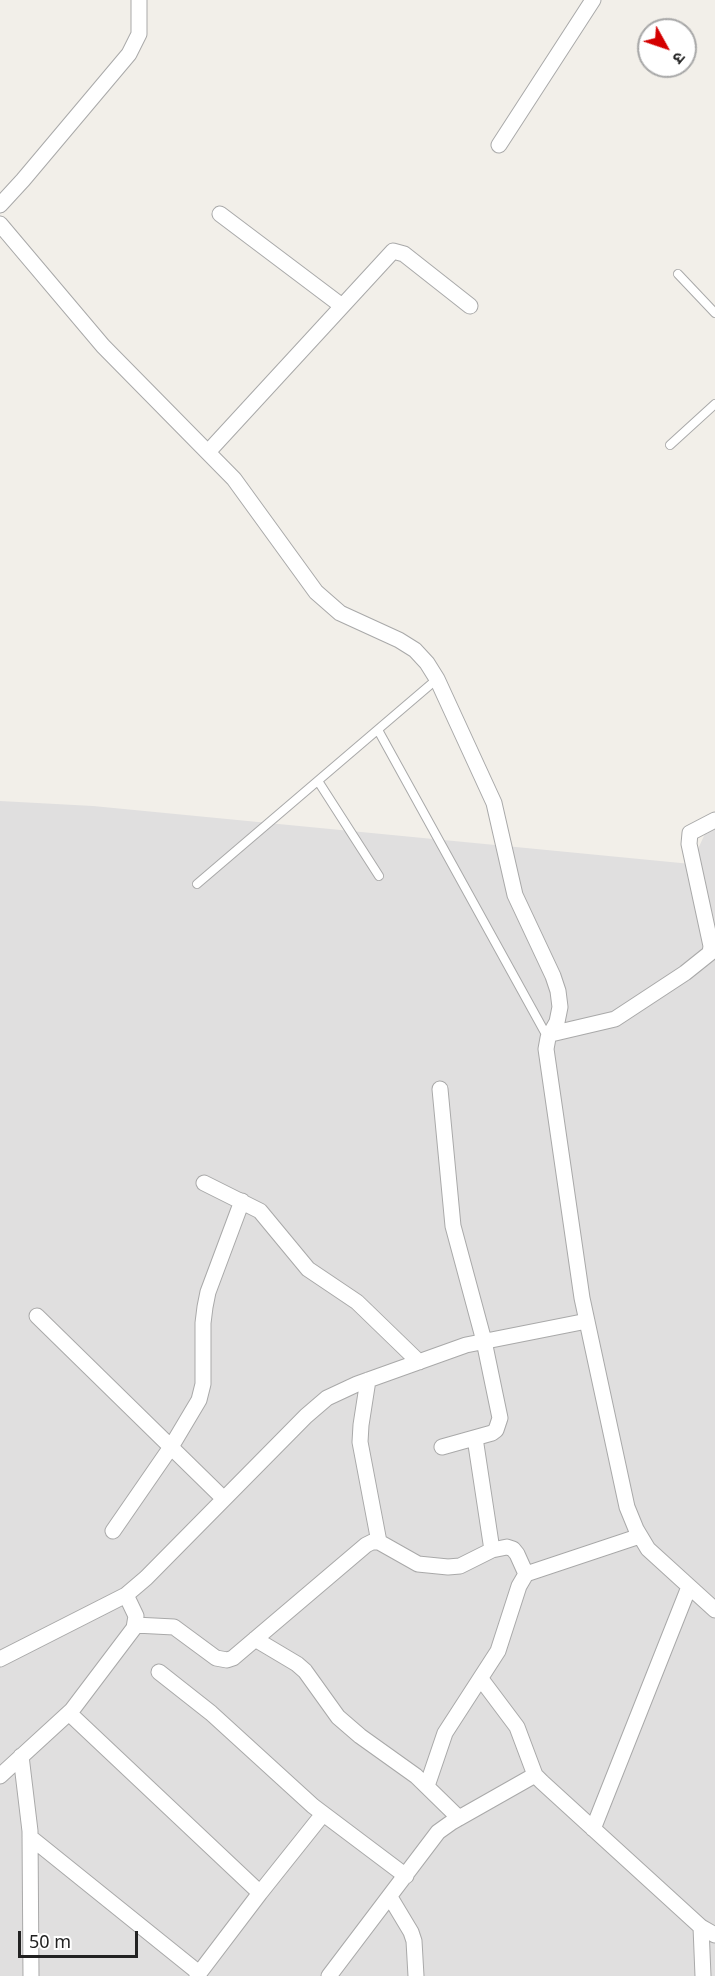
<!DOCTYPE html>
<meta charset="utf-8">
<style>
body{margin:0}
#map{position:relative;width:715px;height:1976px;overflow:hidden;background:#f2efe9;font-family:"Noto Sans","Noto Sans Devanagari",sans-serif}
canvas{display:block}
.north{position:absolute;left:637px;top:18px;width:60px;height:60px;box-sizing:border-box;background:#fff;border:2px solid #a7a7a7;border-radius:50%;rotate:130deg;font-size:16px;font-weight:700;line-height:24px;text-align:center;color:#222}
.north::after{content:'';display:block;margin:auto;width:21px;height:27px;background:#d40000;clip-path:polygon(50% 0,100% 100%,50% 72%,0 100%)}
.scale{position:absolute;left:18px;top:1931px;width:120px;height:27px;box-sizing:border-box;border:3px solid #222;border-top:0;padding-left:8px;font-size:18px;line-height:21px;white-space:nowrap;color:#222;-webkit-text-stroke:4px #fff;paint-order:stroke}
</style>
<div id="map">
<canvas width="715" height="1976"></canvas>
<div class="north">उ</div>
<div class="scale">50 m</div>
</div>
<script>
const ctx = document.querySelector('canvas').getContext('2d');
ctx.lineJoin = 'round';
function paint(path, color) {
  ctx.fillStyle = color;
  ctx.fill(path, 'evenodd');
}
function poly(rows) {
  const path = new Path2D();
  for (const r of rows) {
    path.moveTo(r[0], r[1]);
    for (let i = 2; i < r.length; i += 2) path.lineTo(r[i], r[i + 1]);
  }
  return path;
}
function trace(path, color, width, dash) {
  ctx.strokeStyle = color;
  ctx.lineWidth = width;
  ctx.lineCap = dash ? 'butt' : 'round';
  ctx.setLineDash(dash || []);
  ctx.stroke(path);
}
paint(poly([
 [0,801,93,806,691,864,715,812,715,1976,0,1976]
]), '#e0dfdf');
const service = poly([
 [678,274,715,313],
 [670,445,715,404],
 [378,730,548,1038],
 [318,781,379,876],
 [197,884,437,679]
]);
const minor = poly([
 [499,145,593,0],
 [0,205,23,180,129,54,139,34,139,0],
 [220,214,342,306],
 [0,224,103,346,234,479,316,592,340,613,399,640,415,650,427,663,437,679,494,803,515,895,553,976,558,991,560,1007,557,1022,548,1038,546,1049,582,1298,627,1507,636,1529,648,1549,715,1610],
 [208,452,393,251,404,254,470,306],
 [551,1034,615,1019,685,973,710,953,711,946,689,844,690,833,715,820],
 [440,1089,453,1226,484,1341,500,1418,496,1430,492,1433,442,1447],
 [204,1183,260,1211,308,1269,357,1302,419,1362],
 [37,1316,224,1499],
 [368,1380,361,1425,360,1442,379,1542],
 [475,1438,492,1550],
 [113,1531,171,1447,199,1400,203,1384,203,1323,205,1307,208,1292,242,1201],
 [135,1625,174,1627,216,1658,227,1660,233,1658,366,1545,372,1542,379,1542,418,1564,448,1567,460,1566,492,1550,507,1547,513,1549,517,1554,526,1574],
 [255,1639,297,1664,305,1671,338,1717,360,1736,416,1776,459,1818],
 [0,1659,126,1595,146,1578,306,1416,327,1398,357,1384,466,1345,587,1321],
 [159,1672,211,1713,313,1806,406,1876],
 [481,1679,517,1727,535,1775,542,1782,701,1927,715,1935],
 [69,1713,260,1893],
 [21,1756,30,1831,31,1976],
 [0,1776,72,1710,134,1628,136,1616,126,1595],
 [427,1786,445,1733,498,1651,519,1586,526,1574,640,1536],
 [593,1829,689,1587],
 [30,1837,199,1973],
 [390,1897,411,1932,414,1941,416,1976],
 [701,1927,703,1976],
 [197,1976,260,1893,323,1814],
 [329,1976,438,1832,452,1822,535,1775]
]);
trace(service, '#a9a9a9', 10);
trace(minor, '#a9a9a9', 17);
trace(service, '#fff', 8);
trace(minor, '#fff', 15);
</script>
